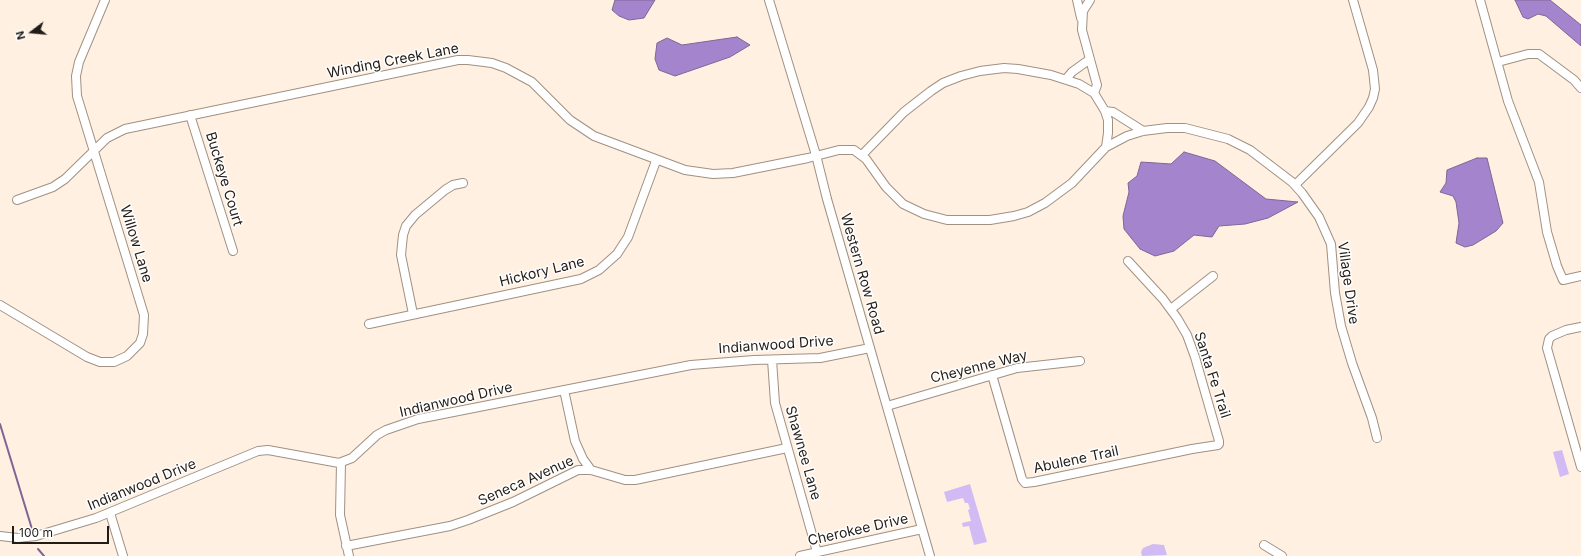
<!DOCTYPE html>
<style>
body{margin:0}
#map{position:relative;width:1581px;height:556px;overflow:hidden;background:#fff0e1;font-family:Inter,sans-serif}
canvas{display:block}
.north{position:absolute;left:12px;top:12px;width:40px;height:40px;-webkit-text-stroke:3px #fff;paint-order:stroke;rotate:254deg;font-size:11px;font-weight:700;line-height:16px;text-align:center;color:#221c17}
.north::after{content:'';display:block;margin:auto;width:14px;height:18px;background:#221c17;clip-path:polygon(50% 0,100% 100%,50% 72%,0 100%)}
.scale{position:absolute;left:12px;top:526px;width:97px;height:18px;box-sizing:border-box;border:2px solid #221c17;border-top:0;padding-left:5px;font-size:12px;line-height:14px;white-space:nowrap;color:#221c17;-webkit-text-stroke:3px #fff;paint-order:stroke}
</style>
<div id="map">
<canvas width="1581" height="556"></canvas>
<div class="north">N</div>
<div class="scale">100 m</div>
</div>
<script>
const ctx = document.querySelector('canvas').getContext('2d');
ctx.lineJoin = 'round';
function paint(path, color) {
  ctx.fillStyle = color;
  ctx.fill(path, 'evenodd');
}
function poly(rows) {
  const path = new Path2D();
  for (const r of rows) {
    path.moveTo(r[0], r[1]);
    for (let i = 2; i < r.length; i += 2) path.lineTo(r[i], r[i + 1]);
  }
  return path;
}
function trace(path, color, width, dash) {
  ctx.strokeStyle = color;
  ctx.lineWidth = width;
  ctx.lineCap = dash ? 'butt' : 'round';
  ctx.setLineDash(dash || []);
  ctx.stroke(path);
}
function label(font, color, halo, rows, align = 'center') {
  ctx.font = font + ' Inter,sans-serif';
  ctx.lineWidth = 3;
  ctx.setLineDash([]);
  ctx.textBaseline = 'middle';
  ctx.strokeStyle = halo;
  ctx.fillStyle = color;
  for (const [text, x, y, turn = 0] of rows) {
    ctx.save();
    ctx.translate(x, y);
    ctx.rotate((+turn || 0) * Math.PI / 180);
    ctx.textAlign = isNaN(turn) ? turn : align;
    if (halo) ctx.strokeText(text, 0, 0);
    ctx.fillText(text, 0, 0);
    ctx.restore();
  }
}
paint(poly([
 [1562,450,1569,474,1560,477,1553,452],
 [970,484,987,542,974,545,969,526,963,527,962,523,971,521,968,510,970,509,968,503,965,503,963,498,947,502,944,492],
 [1153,544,1164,545,1167,555,1142,556,1141,552,1143,548]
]), '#d2baf4');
const water = poly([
 [615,0,655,0,644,18,629,20,619,16,612,10,615,0],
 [1515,0,1550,0,1581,25,1581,46,1546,16,1538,14,1528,19,1523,17,1515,0],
 [737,37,750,45,730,57,675,76,659,70,655,59,657,43,667,38,682,45,737,37],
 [1184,152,1215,161,1266,199,1298,202,1268,218,1245,224,1219,226,1212,237,1194,235,1174,251,1155,256,1140,249,1124,229,1123,216,1129,192,1128,183,1137,176,1141,162,1171,164,1184,152],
 [1477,158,1487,158,1503,223,1496,231,1473,245,1465,247,1456,243,1459,223,1456,202,1453,196,1440,192,1446,183,1447,170,1477,158]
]);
paint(water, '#a485cd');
trace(water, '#7d6696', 1);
trace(poly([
 [0,424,32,529],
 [38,549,44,556]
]), '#7d6696', 2);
const minor = poly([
 [769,0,816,155,827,199,930,556],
 [1077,0,1081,18],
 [1090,0,1083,11,1082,30,1097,85,1094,93],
 [1480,0,1508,101,1539,182,1547,232,1557,266,1563,280,1581,276],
 [1498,62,1528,54,1539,54,1574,80,1581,88],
 [1066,79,1072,72,1090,59],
 [1105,111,1113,112,1143,131],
 [190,115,233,251],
 [862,155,904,112,931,91,943,83,961,76,980,71,1004,68,1018,69,1051,75,1079,84,1094,93,1105,111,1108,120,1108,133,1106,147],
 [1295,185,1358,123,1369,107,1373,98,1375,89,1373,70,1353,0],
 [17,200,53,187,65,179,107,138,125,129,458,60,468,60,492,63,506,68,532,82,570,120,594,136,685,170,713,174,733,173,808,158,839,150,854,150,866,159,886,187,903,204,924,214,947,220,990,220,1014,216,1028,212,1045,203,1072,183,1106,147,1127,136,1143,131,1167,128,1185,128,1228,139,1250,150,1292,182,1302,193,1319,217,1331,244,1335,293,1341,326,1352,363,1372,418,1377,438],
 [0,305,87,357,100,362,114,362,127,356,140,343,143,334,144,315,137,292,77,96,76,76,79,62,105,0],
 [1171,309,1213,276],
 [413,314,401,255,403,235,406,226,415,215,445,190,453,185,463,183],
 [369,324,581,279,599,270,617,254,628,237,656,161],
 [1581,327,1566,330,1552,336,1549,339,1547,348,1581,467],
 [772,360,775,403,817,552],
 [992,375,1022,479,1025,483,1034,482,1192,449,1218,445,1219,444,1219,441,1195,357,1187,335,1177,318,1163,299,1128,261],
 [564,390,575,441,583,459,591,470],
 [887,406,1017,368,1080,361],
 [341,463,340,515,349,556],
 [110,513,123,556],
 [0,536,18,538,36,536,96,518,258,451,268,450,339,463,352,458,377,435,386,430,418,419,691,365,754,360,820,358,870,348],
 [1264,545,1282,556],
 [346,546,450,526,468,520,513,502,578,470,591,470,625,480,635,480,787,448],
 [800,556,922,529]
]);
trace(minor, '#9f9184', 10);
trace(minor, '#fff', 8);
label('14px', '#221c17', '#fff', [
 ["Winding Creek Lane",393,61,-11],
 ["Buckeye Court",224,179,73],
 ["Willow Lane",136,244,73],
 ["Hickory Lane",542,272,-14],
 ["Western Row Road",862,274,74],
 ["Village Drive",1348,283,82],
 ["Indianwood Drive",776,345,-4],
 ["Cheyenne Way",979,367,-14],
 ["Santa Fe Trail",1212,375,72],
 ["Indianwood Drive",456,400,-13],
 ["Shawnee Lane",803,453,74],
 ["Abulene Trail",1076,460,-12],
 ["Seneca Avenue",526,481,-24],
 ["Indianwood Drive",142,485,-22],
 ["Cherokee Drive",858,530,-13]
]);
</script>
